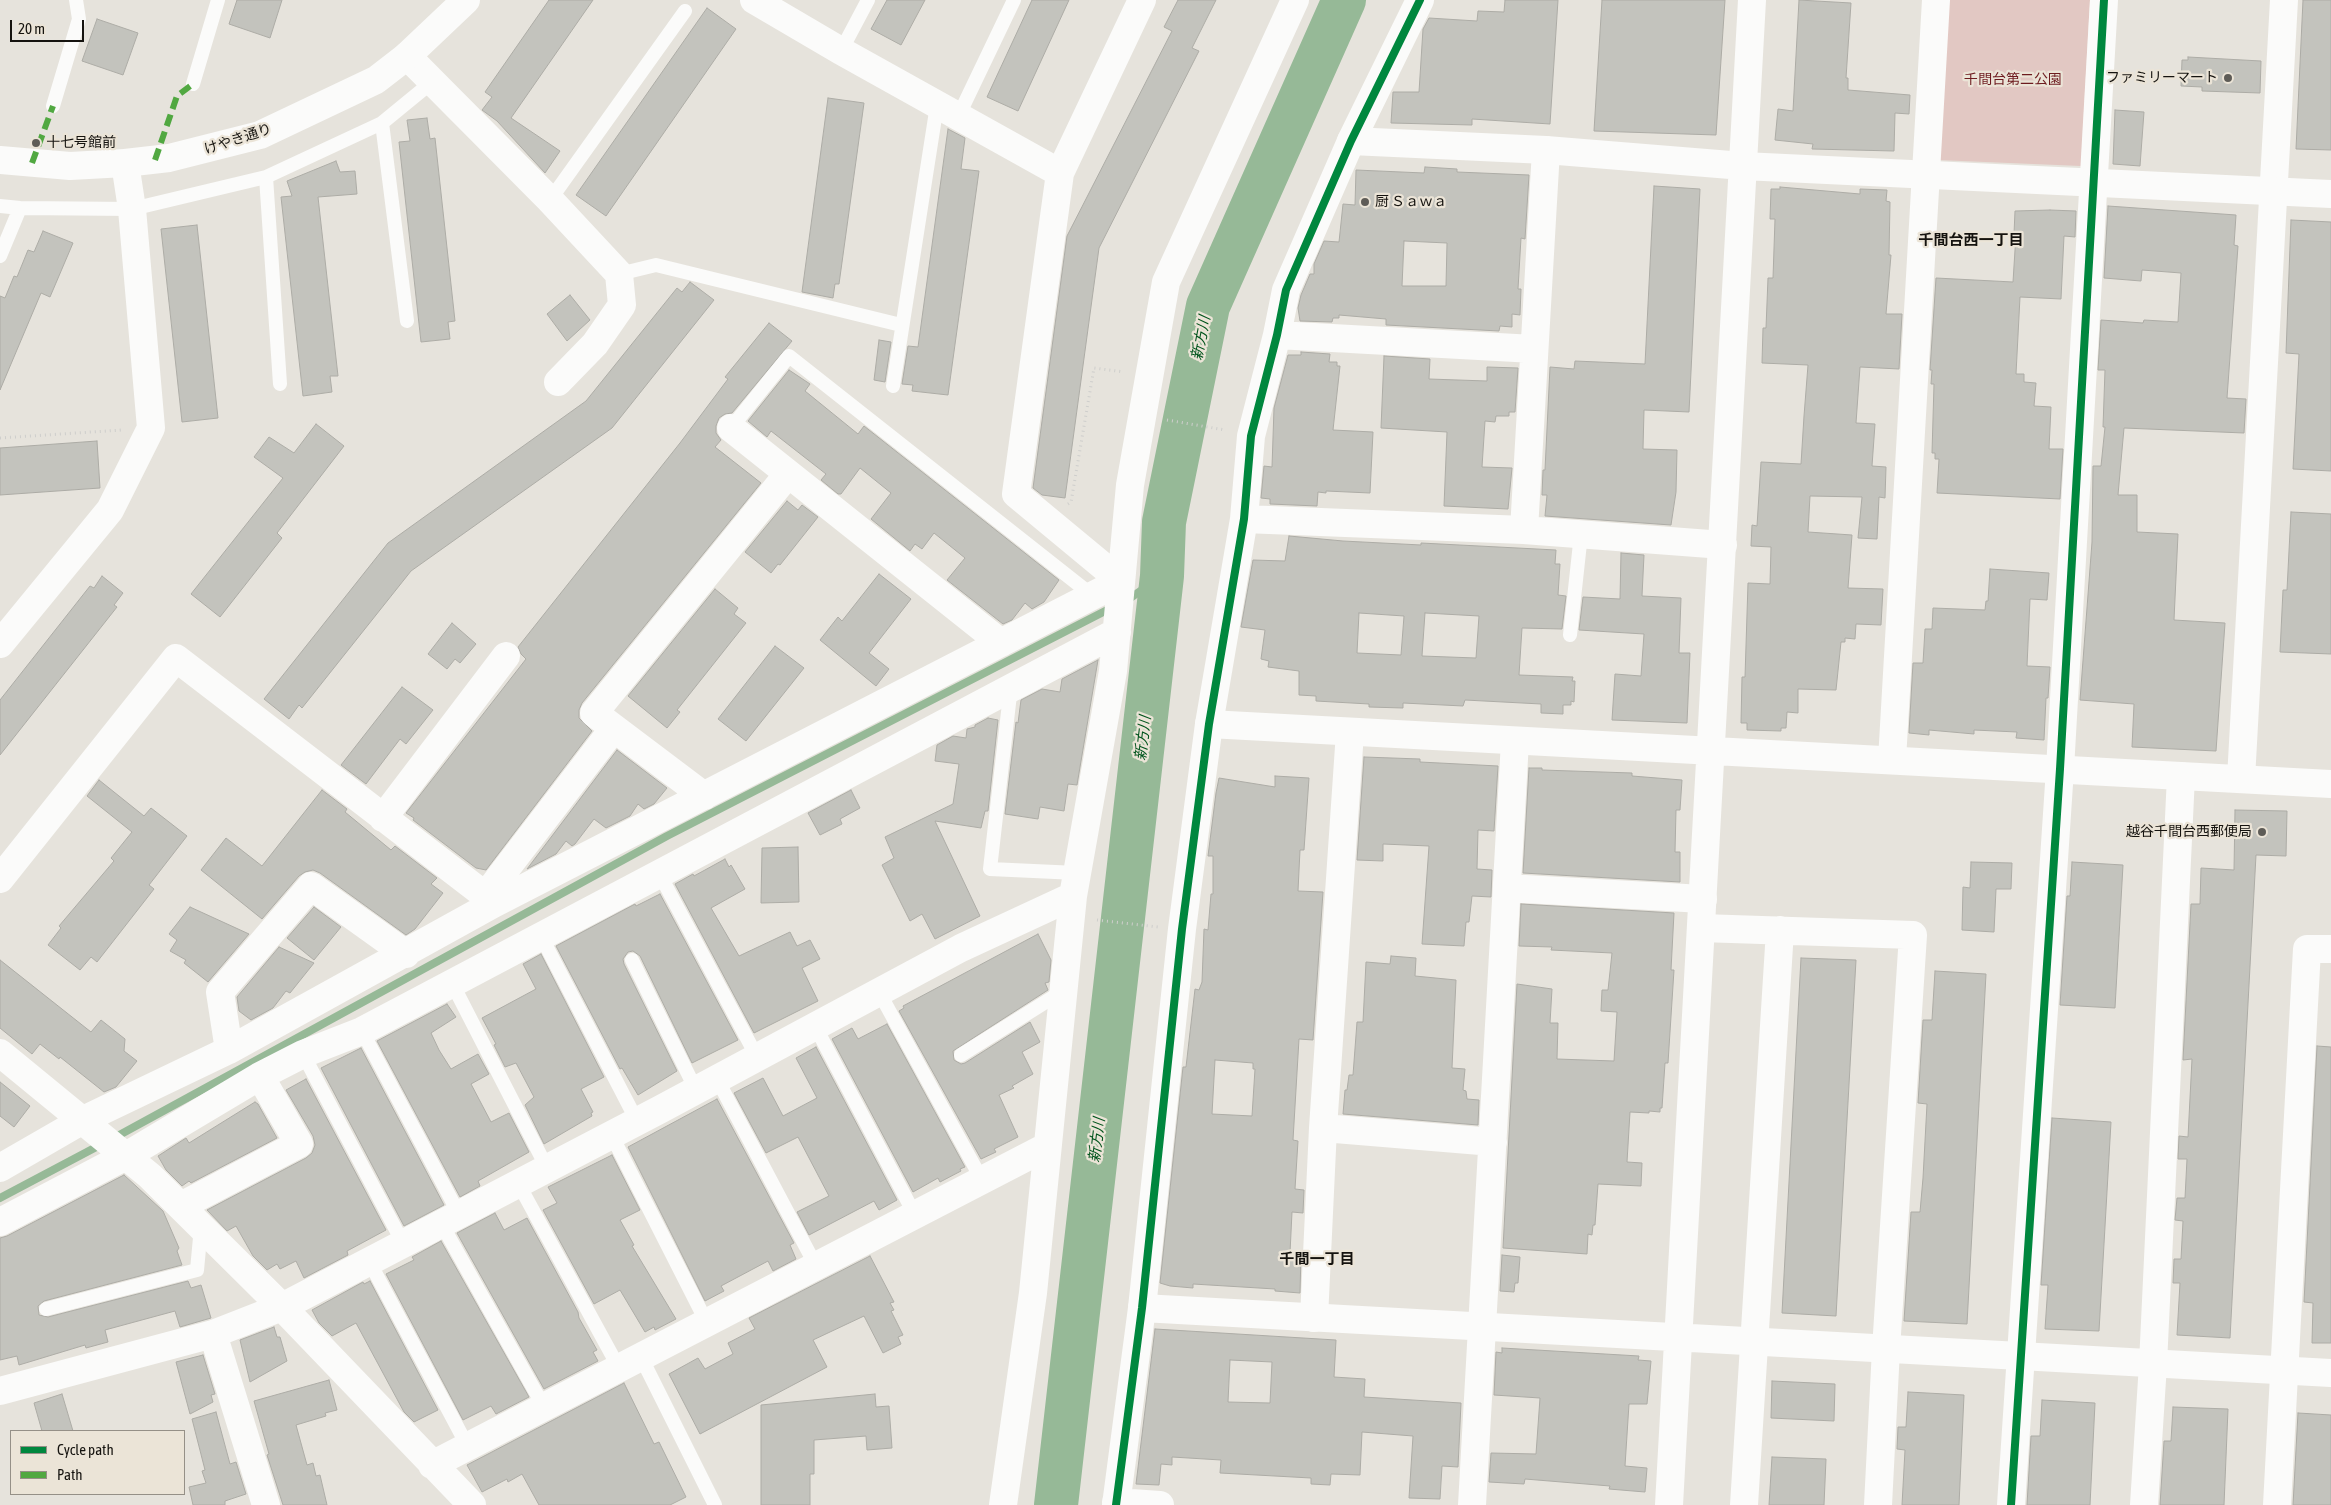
<!DOCTYPE html>
<meta charset="utf-8">
<style>
body{margin:0}
#map{position:relative;width:2331px;height:1505px;overflow:hidden;background:#e6e3dc;font-family:"Asap Condensed",sans-serif}
canvas{display:block}
.legend{position:absolute;left:10px;top:1430px;width:175px;height:65px;box-sizing:border-box;background:#ebe4d7;border:1px solid #959087;margin:0;padding:6px 9px;list-style:none;font-size:15px;color:#15130f}
.legend li{display:flex;align-items:center;gap:10px;height:25px}
.legend b{width:25px;border:1px solid #959087}
.scale{position:absolute;left:10px;top:20px;width:74px;height:22px;box-sizing:border-box;border:2px solid #15130f;border-top:0;padding-left:6px;font-size:15px;line-height:18px;white-space:nowrap;color:#15130f;-webkit-text-stroke:4px #ebe4d7;paint-order:stroke}
</style>
<div id="map">
<canvas width="2331" height="1505"></canvas>
<ul class="legend">
<li><b style="height:6px;background:#00873e"></b>Cycle path</li>
<li><b style="height:6px;background:#51a841"></b>Path</li>
</ul>
<div class="scale">20 m</div>
</div>
<script>
const ctx = document.querySelector('canvas').getContext('2d');
ctx.lineJoin = 'round';
function paint(path, color) {
  ctx.fillStyle = color;
  ctx.fill(path, 'evenodd');
}
function poly(rows) {
  const path = new Path2D();
  for (const r of rows) {
    path.moveTo(r[0], r[1]);
    for (let i = 2; i < r.length; i += 2) path.lineTo(r[i], r[i + 1]);
  }
  return path;
}
function trace(path, color, width, dash) {
  ctx.strokeStyle = color;
  ctx.lineWidth = width;
  ctx.lineCap = dash ? 'butt' : 'round';
  ctx.setLineDash(dash || []);
  ctx.stroke(path);
}
function label(font, color, halo, rows, align = 'center') {
  ctx.font = font + ' "Asap Condensed","Noto Sans JP",sans-serif';
  ctx.lineWidth = 4.5;
  ctx.setLineDash([]);
  ctx.textBaseline = 'middle';
  ctx.strokeStyle = halo;
  ctx.fillStyle = color;
  for (const [text, x, y, turn = 0] of rows) {
    ctx.save();
    ctx.translate(x, y);
    ctx.rotate((+turn || 0) * Math.PI / 180);
    ctx.textAlign = isNaN(turn) ? turn : align;
    if (halo) ctx.strokeText(text, 0, 0);
    ctx.fillText(text, 0, 0);
    ctx.restore();
  }
}
paint(poly([
 [1945,0,2090,0,2081,166,1937,160]
]), '#e2c8c3');
trace(poly([
 [1126,601,1162,576],
 [112,1139,667,836,1113,607],
 [0,1198,102,1144]
]), '#96b997', 8);
trace(poly([
 [1056,1505,1162,576,1164,522,1208,306,1344,0]
]), '#96b997', 44);
const building = poly([
 [237,0,282,0,270,38,229,24,237,0],
 [549,0,593,0,511,118,560,151,545,173,497,121,482,110,492,97,485,92,549,0],
 [887,0,925,0,901,45,871,29,887,0],
 [1032,0,1069,0,1018,111,987,97,1032,0],
 [1178,0,1216,0,1192,48,1199,51,1099,248,1065,498,1042,495,1033,488,1067,236,1172,31,1164,27,1178,0],
 [1505,0,1558,0,1550,124,1472,119,1472,125,1391,123,1393,92,1419,92,1423,29,1429,18,1477,21,1478,11,1504,12,1505,0],
 [1602,0,1725,0,1716,135,1594,131,1602,0],
 [1799,0,1851,3,1846,78,1848,78,1848,90,1910,95,1909,114,1895,113,1894,151,1812,149,1813,144,1775,140,1778,109,1793,111,1799,0],
 [2303,0,2331,0,2331,150,2296,149,2303,0],
 [707,8,736,29,606,216,576,195,707,8],
 [97,19,138,33,123,75,82,61,97,19],
 [2188,57,2261,61,2260,93,2202,91,2202,87,2181,86,2182,60,2188,60,2188,57],
 [828,98,864,103,839,284,835,284,833,298,802,292,828,98],
 [2115,110,2144,112,2140,166,2113,164,2115,110],
 [427,118,430,139,435,138,455,321,448,322,450,339,421,342,399,142,410,141,407,120,427,118],
 [948,129,965,138,961,169,979,171,948,395,912,391,913,385,902,384,908,346,918,347,948,129],
 [336,161,340,172,355,171,357,194,318,197,338,376,330,376,332,392,303,396,281,197,292,196,287,181,336,161],
 [1425,167,1457,169,1457,172,1529,175,1525,239,1521,238,1518,289,1521,289,1520,315,1512,314,1512,327,1500,326,1499,331,1386,325,1386,319,1339,315,1339,318,1333,318,1332,322,1300,321,1298,308,1301,295,1310,274,1314,274,1314,264,1324,241,1339,242,1343,204,1355,205,1356,170,1424,173,1425,167],
 [1404,241,1447,243,1446,286,1402,286,1404,241],
 [1654,186,1700,189,1689,412,1644,410,1643,449,1677,450,1676,492,1671,525,1545,516,1547,495,1542,495,1543,470,1545,470,1550,367,1574,369,1575,361,1645,364,1654,186],
 [1780,187,1860,194,1860,189,1887,190,1886,201,1890,202,1889,255,1891,255,1886,314,1902,314,1899,369,1860,367,1856,423,1875,424,1872,466,1886,467,1885,498,1879,497,1877,539,1858,538,1862,497,1810,496,1808,532,1852,535,1848,588,1883,589,1881,625,1856,624,1855,639,1845,638,1845,642,1841,642,1836,690,1798,689,1798,713,1787,712,1786,728,1781,728,1781,731,1747,730,1747,723,1741,723,1742,677,1745,677,1748,583,1770,584,1771,547,1751,546,1752,525,1757,526,1761,462,1801,464,1804,416,1808,365,1762,363,1763,328,1766,328,1768,278,1773,278,1775,219,1770,219,1771,189,1780,189,1780,187],
 [2108,206,2236,215,2234,245,2238,246,2227,398,2246,399,2244,433,2124,428,2118,495,2137,495,2137,532,2178,534,2174,620,2225,623,2216,751,2132,747,2134,704,2080,700,2092,542,2093,466,2101,466,2105,427,2103,427,2105,370,2098,370,2101,320,2143,323,2144,320,2178,322,2181,273,2142,270,2141,281,2104,278,2108,206],
 [2050,210,2076,211,2075,237,2064,236,2061,299,2020,297,2016,374,2024,374,2024,382,2036,383,2034,406,2051,407,2049,449,2063,449,2060,499,1937,493,1939,459,1935,459,1935,453,1932,453,1934,384,1931,384,1932,370,1930,370,1936,278,2013,282,2016,234,2014,234,2015,211,2050,210],
 [2291,220,2331,222,2331,471,2293,469,2299,354,2286,353,2291,220],
 [197,225,218,418,182,422,161,229,197,225],
 [43,231,73,243,50,297,41,293,0,390,0,296,5,298,14,276,17,277,28,250,34,252,43,231],
 [690,282,714,300,612,428,411,571,302,708,299,705,289,719,264,699,388,543,586,401,677,288,682,292,690,282],
 [570,295,590,320,567,341,547,314,570,295],
 [769,323,792,341,732,413,725,414,719,418,716,426,716,433,721,440,715,447,761,483,582,703,579,710,579,718,592,731,486,870,476,868,413,820,414,818,406,813,526,659,521,654,518,647,680,443,728,379,725,377,769,323],
 [879,340,891,342,885,382,874,380,879,340],
 [1301,352,1330,354,1329,362,1337,362,1337,366,1340,366,1333,430,1373,432,1370,493,1326,491,1326,493,1318,492,1317,506,1270,504,1270,499,1261,498,1264,466,1272,467,1274,408,1288,355,1301,355,1301,352],
 [1384,356,1430,359,1429,379,1487,381,1487,367,1518,368,1515,412,1509,412,1509,416,1496,416,1495,422,1485,421,1482,467,1512,468,1508,509,1444,506,1447,432,1381,428,1384,356],
 [789,370,810,384,805,391,858,434,864,426,1059,580,1044,602,1032,609,1025,603,1012,620,1003,624,947,580,965,558,934,533,922,549,915,544,910,551,871,519,891,493,860,468,841,494,838,494,821,480,826,474,771,431,767,437,748,421,789,370],
 [316,424,344,446,277,533,282,538,220,617,191,594,283,478,254,457,269,437,294,453,316,424],
 [97,441,100,488,0,495,0,448,97,441],
 [787,501,798,510,802,505,818,517,780,565,778,564,771,573,745,552,787,501],
 [2291,512,2331,514,2331,654,2280,652,2283,590,2287,590,2291,512],
 [1289,536,1343,541,1421,545,1421,543,1556,550,1555,564,1560,564,1558,595,1566,596,1562,629,1522,628,1519,675,1573,677,1572,681,1575,681,1574,702,1571,701,1571,705,1563,705,1563,714,1541,713,1541,704,1465,700,1463,706,1403,703,1403,708,1369,707,1369,704,1316,701,1316,696,1299,695,1299,671,1268,667,1269,661,1261,659,1265,630,1241,627,1253,560,1285,561,1289,536],
 [1359,613,1404,616,1401,655,1357,653,1359,613],
 [1425,613,1479,616,1476,658,1422,656,1425,613],
 [1621,553,1644,555,1642,596,1681,598,1679,653,1690,653,1687,723,1612,720,1615,674,1641,676,1644,634,1579,630,1583,597,1620,599,1621,553],
 [1990,569,2049,573,2047,600,2030,599,2027,666,2050,667,2048,698,2046,698,2044,740,2016,738,2017,732,1974,730,1974,734,1929,730,1929,735,1909,733,1913,663,1923,663,1925,629,1932,629,1933,608,1985,610,1986,601,1988,601,1990,569],
 [879,574,911,599,869,653,889,669,876,686,820,640,838,617,842,621,879,574],
 [102,576,123,593,114,605,117,607,0,755,0,700,90,586,94,588,102,576],
 [715,589,738,608,734,614,746,623,677,710,680,712,667,728,628,696,715,589],
 [452,623,476,644,460,663,455,659,447,669,428,654,452,623],
 [775,646,804,668,746,741,718,719,775,646],
 [1098,660,1077,785,1068,784,1064,811,1040,807,1038,819,1005,814,1016,722,1018,723,1021,700,1042,689,1060,692,1062,679,1098,660],
 [402,687,433,710,406,744,400,739,366,784,341,765,402,687],
 [988,718,998,720,988,811,985,811,981,828,935,821,980,916,935,939,922,914,910,921,882,865,894,858,885,837,953,804,959,764,935,761,937,745,953,736,966,738,967,729,975,727,975,725,988,718],
 [617,750,667,788,654,804,644,809,638,804,630,816,606,828,594,819,575,844,572,846,566,841,556,854,527,869,617,750],
 [1364,757,1420,759,1420,762,1498,766,1494,831,1478,830,1477,869,1492,870,1491,897,1472,896,1469,922,1466,922,1464,946,1422,944,1429,846,1383,844,1383,861,1357,860,1364,757],
 [1529,768,1542,768,1542,770,1632,773,1632,776,1682,780,1680,810,1676,810,1675,852,1680,852,1680,882,1523,873,1529,768],
 [1275,776,1309,778,1304,850,1300,850,1298,891,1323,892,1313,1040,1299,1039,1293,1140,1298,1141,1295,1189,1304,1190,1303,1213,1292,1212,1290,1253,1301,1254,1300,1293,1275,1291,1275,1289,1193,1284,1193,1288,1170,1286,1160,1283,1183,1067,1186,1067,1195,989,1199,990,1202,982,1204,929,1208,930,1211,894,1213,894,1213,856,1208,856,1216,793,1219,778,1275,787,1275,776],
 [1215,1060,1253,1063,1253,1069,1255,1069,1252,1116,1212,1114,1215,1060],
 [99,780,144,816,151,808,187,836,149,885,154,889,97,962,91,957,80,970,48,945,61,928,59,926,114,861,111,858,132,832,87,796,99,780],
 [322,790,347,809,345,812,391,850,395,846,437,878,431,884,443,893,415,929,406,935,320,873,313,870,305,872,299,876,262,919,201,870,226,838,262,866,322,790],
 [851,790,860,808,840,819,842,824,820,835,808,813,851,790],
 [2235,810,2287,811,2286,856,2256,855,2230,1338,2177,1335,2180,1283,2173,1283,2174,1259,2181,1259,2183,1221,2175,1220,2177,1198,2185,1198,2187,1159,2178,1159,2179,1136,2188,1137,2192,1059,2183,1060,2191,904,2200,904,2201,868,2234,870,2235,810],
 [798,847,799,902,761,903,762,848,798,847],
 [725,859,729,867,731,865,745,889,711,908,739,956,790,932,797,946,810,940,820,959,802,968,818,1001,754,1033,675,884,693,874,694,876,725,859],
 [1971,862,2012,863,2011,889,1996,889,1994,932,1962,930,1963,887,1970,888,1971,862],
 [2072,862,2123,865,2115,1008,2060,1005,2067,896,2070,896,2072,862],
 [660,894,738,1040,692,1063,640,956,633,951,628,952,623,959,624,964,677,1071,638,1095,622,1068,620,1069,556,946,635,904,636,906,660,894],
 [1521,904,1674,913,1671,970,1674,970,1668,1063,1665,1063,1662,1108,1660,1108,1660,1112,1649,1111,1649,1113,1630,1112,1627,1162,1642,1163,1641,1186,1598,1184,1595,1225,1593,1225,1592,1235,1588,1234,1587,1254,1503,1248,1517,984,1552,989,1550,1023,1558,1023,1557,1059,1614,1061,1617,1012,1601,1011,1602,990,1608,990,1612,953,1551,950,1552,947,1519,946,1521,904],
 [190,907,249,934,208,982,184,963,186,960,170,951,177,940,169,934,190,907],
 [314,907,341,927,314,960,287,938,314,907],
 [1038,934,1051,960,1049,982,1045,983,1048,990,953,1051,954,1060,961,1064,965,1063,1030,1022,1040,1042,1022,1052,1033,1074,1012,1086,1014,1088,999,1095,1018,1137,994,1149,996,1152,981,1159,899,1011,904,1008,903,1006,1038,934],
 [279,947,314,963,290,993,286,991,273,1008,251,1020,239,1011,237,997,279,947],
 [541,954,604,1077,581,1089,593,1112,591,1113,592,1116,544,1144,525,1105,534,1097,516,1063,505,1067,494,1045,496,1044,482,1018,536,989,523,964,541,954],
 [1391,956,1416,958,1415,976,1456,980,1452,1068,1465,1069,1463,1090,1466,1091,1467,1099,1479,1100,1478,1125,1343,1114,1345,1090,1347,1090,1349,1075,1353,1075,1357,1022,1363,1022,1366,962,1390,964,1391,956],
 [1801,958,1856,960,1836,1316,1782,1313,1801,958],
 [0,960,91,1032,101,1020,125,1039,124,1051,137,1061,116,1087,104,1092,60,1057,59,1059,40,1044,32,1054,0,1028,0,960],
 [1935,971,1986,974,1967,1324,1904,1321,1911,1212,1920,1212,1923,1178,1927,1104,1918,1103,1923,1020,1932,1020,1935,971],
 [447,1004,456,1017,431,1033,439,1050,451,1069,478,1054,489,1074,471,1084,491,1122,509,1113,529,1152,478,1181,480,1186,460,1197,377,1041,447,1004],
 [887,1024,965,1167,960,1169,961,1171,940,1182,938,1178,913,1192,832,1039,852,1028,858,1039,887,1024],
 [2317,1046,2331,1047,2331,1343,2312,1343,2313,1303,2304,1302,2317,1046],
 [816,1047,897,1200,879,1210,874,1201,809,1235,797,1212,829,1196,798,1137,766,1153,734,1093,763,1078,783,1116,817,1098,796,1058,816,1047],
 [361,1048,444,1205,404,1226,321,1068,361,1048],
 [306,1079,386,1230,347,1251,348,1255,304,1278,296,1261,280,1269,277,1264,267,1270,253,1256,236,1226,227,1231,207,1210,306,1158,312,1153,315,1145,313,1136,286,1090,306,1079],
 [0,1082,30,1106,14,1127,0,1116,0,1082],
 [717,1099,794,1243,790,1245,796,1259,773,1271,768,1261,721,1286,724,1291,705,1301,628,1147,717,1099],
 [255,1102,258,1104,277,1138,191,1183,189,1181,182,1186,166,1170,158,1156,186,1138,189,1143,255,1102],
 [2052,1118,2111,1122,2099,1331,2045,1329,2048,1285,2041,1285,2052,1118],
 [612,1155,640,1210,620,1220,634,1245,632,1246,676,1319,655,1330,654,1327,645,1332,620,1290,594,1304,543,1210,557,1203,548,1187,612,1155],
 [124,1175,163,1211,179,1248,177,1251,182,1265,44,1301,38,1306,39,1315,48,1317,188,1281,191,1288,201,1285,211,1318,180,1327,175,1311,105,1330,108,1342,86,1348,85,1345,19,1365,17,1356,0,1360,0,1238,7,1236,124,1175],
 [495,1213,504,1230,527,1218,578,1312,579,1318,597,1350,593,1352,598,1361,544,1389,457,1233,495,1213],
 [441,1241,529,1397,496,1414,491,1406,463,1420,386,1274,414,1260,412,1257,441,1241],
 [1502,1255,1520,1257,1518,1283,1515,1283,1514,1292,1500,1291,1502,1255],
 [870,1256,894,1302,890,1303,894,1310,891,1311,903,1335,898,1337,901,1344,883,1353,864,1316,813,1340,827,1367,700,1434,669,1374,698,1358,705,1369,733,1354,728,1343,755,1329,749,1318,870,1256],
 [370,1281,438,1410,414,1422,404,1412,356,1323,332,1336,319,1323,312,1310,363,1282,364,1284,370,1281],
 [274,1327,277,1337,280,1337,287,1361,250,1382,240,1340,274,1327],
 [1155,1329,1336,1340,1334,1377,1365,1379,1364,1397,1461,1403,1458,1467,1442,1466,1440,1499,1409,1498,1413,1436,1362,1432,1360,1475,1331,1474,1330,1485,1311,1484,1311,1478,1220,1473,1221,1460,1172,1457,1172,1465,1161,1464,1159,1485,1136,1484,1155,1329],
 [1230,1360,1272,1362,1270,1403,1228,1402,1230,1360],
 [1502,1348,1639,1356,1638,1360,1651,1361,1647,1404,1629,1404,1625,1466,1647,1468,1645,1492,1609,1489,1610,1486,1525,1479,1524,1484,1489,1482,1491,1453,1536,1454,1540,1398,1494,1395,1496,1352,1502,1353,1502,1348],
 [203,1355,215,1394,211,1395,213,1402,190,1414,176,1362,203,1355],
 [329,1380,337,1410,325,1413,326,1416,296,1425,307,1465,313,1463,316,1476,320,1475,327,1505,283,1505,267,1455,269,1454,254,1401,329,1380],
 [1772,1381,1835,1384,1834,1421,1771,1418,1772,1381],
 [624,1383,654,1444,659,1442,686,1497,670,1505,539,1505,522,1474,508,1482,507,1479,482,1492,467,1465,624,1383],
 [1908,1392,1964,1395,1959,1505,1902,1505,1905,1450,1897,1449,1898,1427,1906,1427,1908,1392],
 [62,1394,73,1431,42,1431,34,1403,62,1394],
 [875,1394,876,1407,889,1406,892,1448,867,1450,866,1436,814,1440,814,1474,810,1474,810,1505,761,1505,761,1405,875,1394],
 [2042,1400,2095,1403,2090,1505,2027,1505,2031,1436,2040,1436,2042,1400],
 [2173,1407,2228,1409,2224,1505,2160,1505,2164,1441,2171,1441,2173,1407],
 [216,1412,230,1464,236,1462,246,1494,225,1501,225,1505,193,1505,189,1487,206,1483,202,1471,205,1470,192,1419,216,1412],
 [2298,1413,2331,1415,2331,1505,2293,1505,2298,1413],
 [1772,1457,1826,1459,1824,1505,1769,1505,1772,1457]
]);
paint(building, '#c3c3bd');
trace(building, '#adaca6', 1);
trace(poly([
 [1167,420,1225,430],
 [0,438,122,430],
 [1068,504,1071,502,1094,368,1124,372],
 [1097,920,1158,927]
]), '#cececc', 3, [1, 4]);
trace(poly([
 [841,51,868,0],
 [193,84,218,0],
 [53,106,79,19,76,0],
 [958,117,1014,0],
 [382,123,407,321],
 [266,177,280,384],
 [550,200,685,11],
 [0,206,20,208,132,209,266,177,382,123,432,82],
 [0,256,20,208],
 [619,274,656,265,901,325],
 [893,386,937,105],
 [731,428,789,356,1093,596],
 [1570,635,1581,534],
 [1011,686,990,869,1077,873],
 [659,873,757,1057],
 [541,936,637,1121],
 [632,960,696,1090],
 [452,983,547,1168],
 [879,992,982,1180],
 [815,1026,915,1215],
 [362,1031,459,1214],
 [303,1054,403,1243],
 [961,1055,1063,991],
 [717,1079,816,1266],
 [611,1134,707,1323],
 [518,1183,619,1368],
 [441,1223,544,1407],
 [369,1261,468,1447],
 [46,1309,197,1270,201,1227],
 [641,1357,715,1505]
]), '#fbfbfa', 14);
trace(poly([
 [754,0,841,51,1060,173],
 [407,56,550,200,619,274,622,305,595,344,558,382],
 [1277,335,1534,349],
 [731,428,1001,643],
 [1244,519,1524,530,1723,545],
 [1524,530,1546,150],
 [1121,581,1016,494,1060,173,1142,0],
 [0,644,110,510,151,428,132,209,125,163],
 [1892,760,1936,0],
 [2241,779,2284,0],
 [704,796,594,713,788,474],
 [383,818,506,656],
 [0,879,176,658,495,903],
 [1507,888,1703,899],
 [486,895,614,728],
 [1701,928,1913,935,1886,1349,1878,1505],
 [229,1050,220,992,311,886,406,954],
 [0,1053,150,1176,282,1307,472,1505],
 [1323,1128,1493,1142],
 [0,1168,83,1120,229,1050,495,903,1121,581],
 [181,1206,299,1144,260,1076],
 [0,1222,126,1156,260,1076,303,1054,362,1031,1117,632],
 [1314,1318,1323,1128,1350,732],
 [213,1334,266,1505],
 [0,1391,213,1334,282,1307,661,1109,961,948,1073,896],
 [432,1465,1046,1147],
 [1116,1502,1160,1505],
 [1003,1505,1033,1293,1073,896,1113,671,1130,485,1166,282,1295,0],
 [1116,1505,1142,1308,1182,929,1209,724,1244,519,1251,436,1277,335,1286,290,1351,141,1420,0],
 [1472,1505,1515,741],
 [1744,1505,1780,930],
 [2011,1505,2060,769,2104,0],
 [2144,1505,2153,1364,2181,776],
 [2277,1505,2307,949,2331,949]
]), '#fbfbfa', 28);
trace(poly([
 [1351,141,1546,150,1743,166,2331,194],
 [0,160,70,166,125,163,169,158,260,135,376,80,407,56,466,0],
 [1209,724,2331,784],
 [1142,1308,2331,1373],
 [1669,1505,1752,0]
]), '#fbfbfa', 28);
trace(poly([
 [155,160,177,96,193,84],
 [32,163,53,106]
]), '#51a841', 6, [12, 6]);
trace(poly([
 [1116,1505,1142,1308,1182,929,1209,724,1244,519,1251,436,1277,335,1286,290,1351,141,1420,0],
 [2011,1505,2060,769,2104,0]
]), '#00873e', 8);
for (const [x, y, r, color] of [
 [2228,78,5,"#5e5c57"],
 [36,143,5,"#5e5c57"],
 [1365,202,5,"#5e5c57"],
 [2262,832,5,"#5e5c57"]
]) {
  const dot = new Path2D();
  dot.arc(x, y, r, 0, 2 * Math.PI);
  ctx.fillStyle = color;
  ctx.fill(dot);
  trace(dot, '#ebe4d7', 2);
}
label('14px', '#15130f', '#ebe4d7', [
 ["ファミリーマート",2218,78],
 ["十七号館前",46,143,"left"],
 ["厨 Ｓａｗａ",1375,202,"left"],
 ["越谷千間台西郵便局",2252,832]
], 'right');
label('14px', '#6d1b1f', '#ebe4d7', [
 ["千間台第二公園",2013,80]
]);
label('14px', '#15130f', '#ebe4d7', [
 ["けやき通り",238,139,-18]
]);
label('bold 15px', '#15130f', '#ebe4d7', [
 ["千間台西一丁目",1971,240],
 ["千間一丁目",1317,1259]
]);
label('italic 15px', '#00541c', '#ebe4d7', [
 ["新方川",1201,338,-79],
 ["新方川",1143,738,-83],
 ["新方川",1097,1140,-83]
]);
</script>
